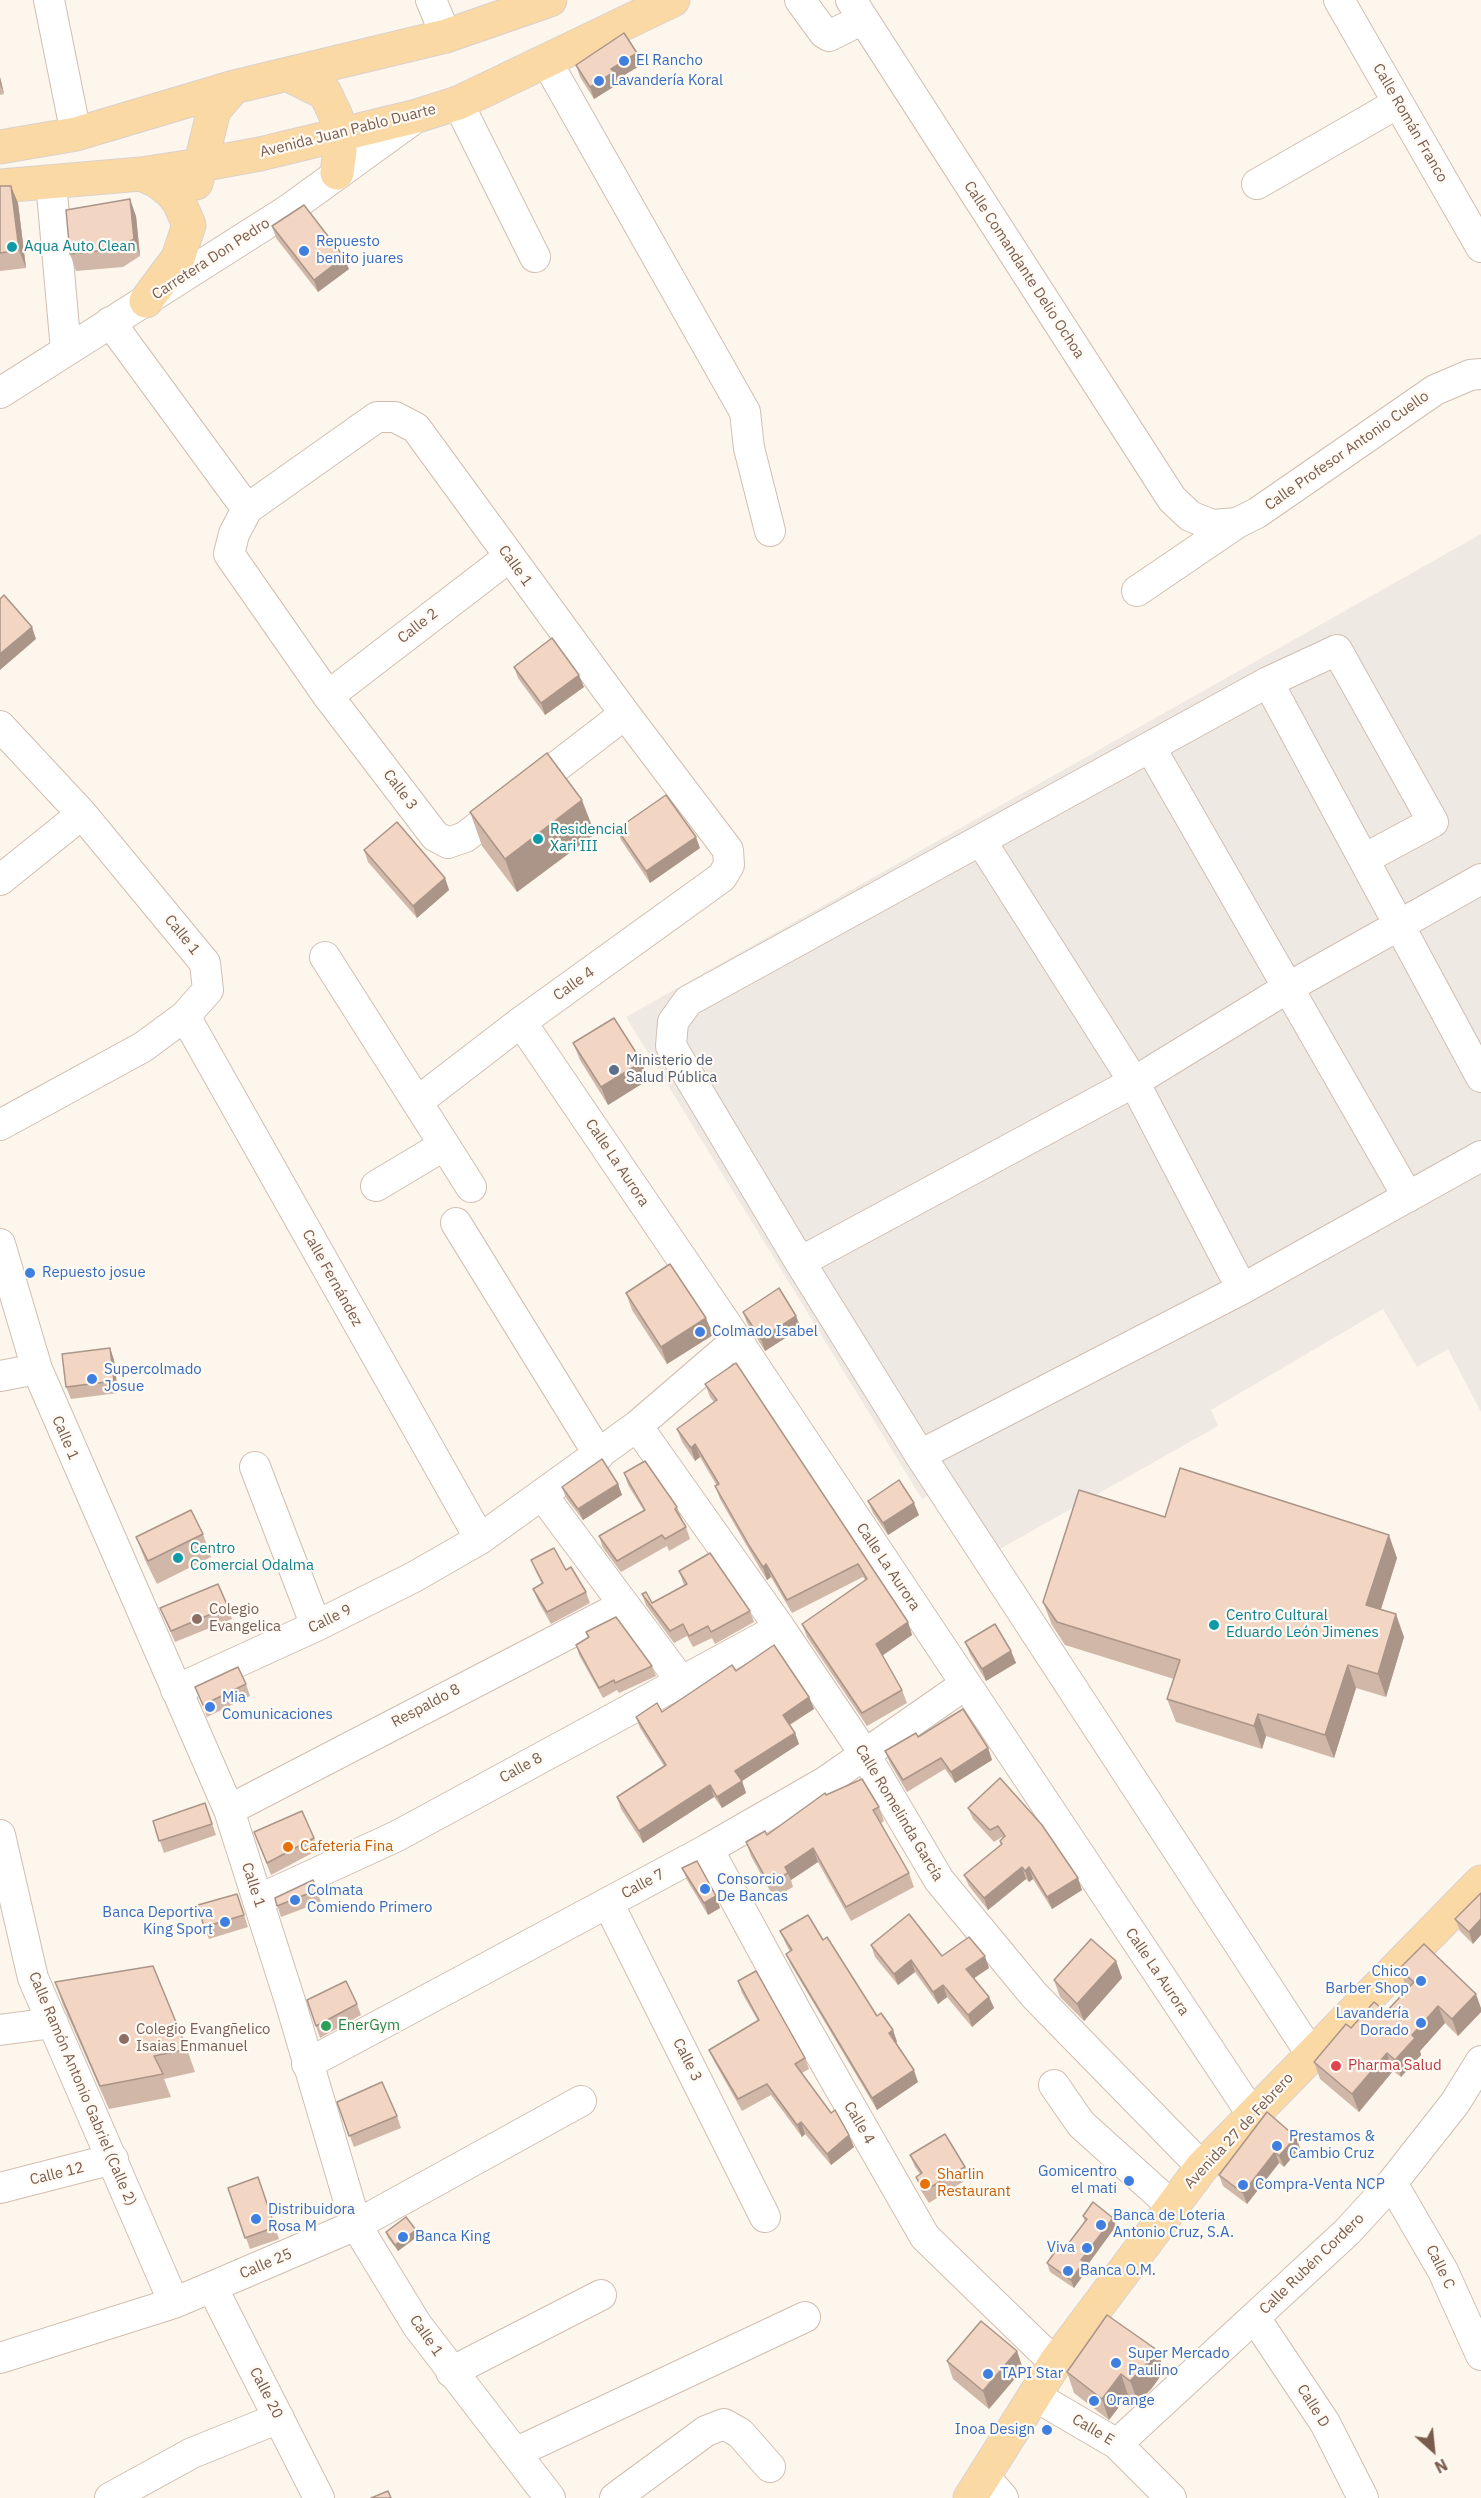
<!DOCTYPE html>
<meta charset="utf-8">
<style>
body{margin:0}
#map{position:relative;width:1481px;height:2498px;overflow:hidden;background:#fdf6ec;font-family:"IBM Plex Sans",sans-serif}
canvas{display:block}
.north{position:absolute;left:1403px;top:2420px;width:60px;height:60px;-webkit-text-stroke:4px #fffaf3;paint-order:stroke;rotate:153deg;font-size:16px;font-weight:700;line-height:24px;text-align:center;color:#7a5c4d}
.north::after{content:'';display:block;margin:auto;width:21px;height:27px;background:#7a5c4d;clip-path:polygon(50% 0,100% 100%,50% 72%,0 100%)}
</style>
<div id="map">
<canvas width="1481" height="2498"></canvas>
<div class="north">N</div>
</div>
<script>
const ctx = document.querySelector('canvas').getContext('2d');
ctx.lineJoin = 'round';
function paint(path, color) {
  ctx.fillStyle = color;
  ctx.fill(path, 'evenodd');
}
function poly(rows) {
  const path = new Path2D();
  for (const r of rows) {
    path.moveTo(r[0], r[1]);
    for (let i = 2; i < r.length; i += 2) path.lineTo(r[i], r[i + 1]);
  }
  return path;
}
function trace(path, color, width, dash) {
  ctx.strokeStyle = color;
  ctx.lineWidth = width;
  ctx.lineCap = dash ? 'butt' : 'round';
  ctx.setLineDash(dash || []);
  ctx.stroke(path);
}
function label(font, color, halo, rows, align = 'center') {
  ctx.font = font + ' "IBM Plex Sans",sans-serif';
  ctx.lineWidth = 4.5;
  ctx.setLineDash([]);
  ctx.textBaseline = 'middle';
  ctx.strokeStyle = halo;
  ctx.fillStyle = color;
  for (const [text, x, y, turn = 0] of rows) {
    ctx.save();
    ctx.translate(x, y);
    ctx.rotate((+turn || 0) * Math.PI / 180);
    ctx.textAlign = isNaN(turn) ? turn : align;
    if (halo) ctx.strokeText(text, 0, 0);
    ctx.fillText(text, 0, 0);
    ctx.restore();
  }
}
paint(poly([
 [1481,534,1481,1412,1448,1349,1417,1367,1383,1309,1211,1410,1218,1426,991,1554,950,1484,922,1499,626,1017]
]), '#efe9e4');
const minor = poly([
 [49,0,76,134],
 [431,0,446,36],
 [800,0,824,33,829,36,863,19],
 [851,0,1172,499,1190,516,1212,525,1237,523,1257,513,1435,390,1470,375,1481,374],
 [1339,0,1481,247],
 [547,62,745,412,749,448,770,531],
 [458,103,535,257],
 [51,182,66,350],
 [1257,184,1398,103],
 [110,322,247,509],
 [0,393,288,210,415,118],
 [1137,591,1237,523],
 [1268,682,1481,1077],
 [328,696,509,557],
 [0,726,82,814,205,963,208,990,185,1016,143,1047,0,1125],
 [1150,747,1408,1197],
 [981,841,1134,1082,1242,1289],
 [0,880,82,814],
 [325,957,471,1187],
 [185,1016,480,1539],
 [521,1022,737,1340,1252,2114],
 [417,1102,521,1022,722,877,729,865,728,850,625,714,416,428,395,417,377,417,247,509,234,534,229,554,328,696,435,836,448,843,465,837,625,714],
 [376,1186,443,1146],
 [456,1223,599,1455],
 [0,1244,37,1369,229,1810,290,2001,356,2225,417,2325,550,2498],
 [800,1262,1134,1082,1289,987,1481,879],
 [0,1376,37,1369],
 [637,1426,780,1628,864,1753,939,1880,1034,1995,1202,2167],
 [920,1455,1242,1289,1481,1156],
 [255,1467,316,1626],
 [543,1496,681,1681],
 [176,1690,316,1626,414,1577,480,1539,637,1426,737,1340],
 [229,1810,624,1605],
 [0,1835,33,1978,174,2303],
 [708,1849,798,2015,925,2237,1055,2363],
 [258,1900,397,1836,780,1628],
 [608,1903,765,2217],
 [0,2030,53,2023],
 [1311,2054,920,1455,800,1262,671,1046,673,1022,688,1001,1268,682,1337,650,1433,822,1364,859],
 [307,2064,708,1849,825,1782,966,1684],
 [1054,2085,1081,2124,1172,2206],
 [1392,2183,1443,2271,1481,2355],
 [0,2188,113,2159],
 [212,2287,319,2498],
 [1255,2318,1325,2423,1363,2498],
 [0,2358,174,2303,356,2225,581,2101],
 [451,2372,601,2295],
 [1035,2396,1117,2444,1171,2498],
 [1117,2444,1347,2232,1392,2183,1455,2103,1481,2061],
 [517,2452,805,2317],
 [984,2476,1003,2498],
 [110,2498,192,2453,279,2418],
 [615,2498,706,2431,724,2424,740,2433,770,2467]
]);
const major = poly([
 [289,75,325,93,336,116,340,150,337,173],
 [0,147,76,134,234,87,446,36,550,0],
 [141,174,157,181,171,192,179,202,189,225,178,258,146,301],
 [196,183,214,110,234,87],
 [0,186,141,174,200,165,260,154,417,116,458,103,673,0],
 [970,2498,1055,2363,1202,2167,1481,1882]
]);
trace(minor, '#d1beb0', 32);
trace(major, '#dad1cd', 35);
trace(minor, '#fff', 30);
trace(major, '#fbd9a5', 33);
paint(poly([
 [576,65,641,65,616,80,618,84,594,99,580,77],
 [0,77,4,94,0,95],
 [0,186,18,203,26,268,0,271],
 [136,216,140,256,123,267,76,271,70,254],
 [272,226,349,269,318,292,276,238],
 [514,667,584,687,545,715,518,678],
 [470,812,595,834,517,892,482,846],
 [617,829,700,848,650,883,621,840],
 [364,850,445,878,449,890,417,918,368,862],
 [573,1043,642,1062,648,1080,608,1105,580,1060],
 [626,1293,713,1335,667,1364,632,1310],
 [743,1312,801,1328,765,1351,747,1323],
 [110,1348,114,1360,118,1393,71,1399,66,1387],
 [705,1384,908,1622,912,1635,882,1656,902,1690,907,1703,867,1726,807,1637,802,1624,865,1580,863,1577,792,1613,771,1577,767,1580,755,1560,720,1499,715,1486,717,1486,700,1457,695,1461,682,1442,677,1429,714,1402,710,1397],
 [624,1473,677,1507,682,1519,681,1519,686,1527,690,1539,669,1551,667,1546,621,1572,603,1548,599,1536,644,1511,628,1485],
 [618,1484,622,1495,583,1520,566,1498,562,1487],
 [868,1501,919,1515,888,1535,873,1513],
 [1165,1517,1397,1558,1381,1609,1404,1637,1386,1697,1356,1688,1334,1758,1266,1736,1262,1749,1176,1722,1167,1699,1174,1679,1065,1645,1052,1625,1043,1602],
 [203,1534,211,1557,157,1584,145,1560,136,1537],
 [531,1560,586,1592,590,1603,551,1624,538,1601,533,1589,542,1584,536,1572],
 [679,1571,750,1611,754,1622,715,1644,712,1638,693,1647,687,1636,674,1643,646,1605,642,1594,652,1603,684,1585],
 [228,1607,232,1619,175,1642,160,1608],
 [586,1632,652,1666,656,1676,619,1693,617,1690,603,1698,579,1655,576,1645,588,1638],
 [965,1642,1011,1651,1016,1663,986,1681,970,1654],
 [736,1671,809,1697,814,1709,790,1725,795,1733,799,1744,742,1781,746,1793,722,1808,714,1797,643,1843,621,1809,617,1797,664,1766,640,1728,636,1717,662,1712],
 [246,1684,250,1696,207,1717,195,1687],
 [918,1737,988,1748,992,1760,955,1783,945,1769,907,1792,890,1763,885,1751],
 [1000,1778,1082,1890,1052,1909,1033,1879,1029,1882,1026,1879,988,1910,969,1886,964,1875,1001,1845,1000,1841,1003,1838,1002,1837,994,1842,973,1819,968,1808],
 [826,1795,879,1807,884,1821,881,1823,909,1873,914,1887,851,1921,818,1862,791,1880,793,1887,774,1898,751,1856,746,1842,767,1835],
 [205,1803,216,1835,164,1853,153,1821],
 [254,1832,314,1838,318,1850,271,1875],
 [682,1868,716,1896,720,1908,708,1915,687,1880],
 [313,1880,321,1902,281,1917,275,1898],
 [1481,1893,1473,1944,1460,1931,1455,1919],
 [237,1894,248,1927,209,1939,204,1927],
 [780,1931,823,1940,877,2016,893,2030,897,2042,895,2043,918,2082,877,2110,791,1965,786,1954,790,1952,785,1942],
 [871,1945,942,1956,989,1968,974,1978,989,1997,994,2008,972,2027,947,1997,938,2004,915,1972,898,1985,875,1957],
 [1116,1961,1122,1978,1084,2021,1060,1997,1054,1980],
 [1399,1969,1481,2008,1481,2012,1458,2036,1445,2023,1420,2051,1421,2055,1401,2077,1393,2071,1359,2112,1320,2079,1314,2062,1351,2028,1386,2012,1408,1988,1406,1986],
 [738,1981,805,2058,809,2069,802,2073,854,2147,831,2165,805,2134,802,2137,771,2095,742,2111,714,2061,709,2050,758,2021,742,1993],
 [55,1982,187,2049,195,2072,164,2079,171,2097,109,2109,63,2005],
 [307,2000,357,2004,361,2015,320,2038],
 [337,2102,397,2116,401,2128,354,2147],
 [1267,2112,1300,2148,1284,2167,1279,2163,1247,2204,1223,2186,1219,2175],
 [910,2155,965,2167,969,2178,929,2203,920,2189,916,2177,920,2174,915,2167],
 [258,2177,279,2239,250,2249,228,2188],
 [1083,2216,1116,2226,1086,2267,1087,2270,1074,2288,1050,2272,1047,2263,1065,2248,1085,2222],
 [416,2230,418,2236,398,2251,388,2238,386,2232],
 [1157,2350,1164,2371,1152,2388,1138,2402,1128,2395,1109,2420,1074,2393,1067,2372],
 [1017,2351,1023,2369,989,2409,953,2379,947,2361]
]), '#d1b7a8');
paint(poly([
 [637,53,641,65,616,80,618,84,594,99,590,87,611,69],
 [0,77,4,94,0,84],
 [11,186,18,203,26,268,19,250],
 [130,199,136,216,140,256,134,239],
 [344,257,349,269,318,292,314,280],
 [32,627,36,639,0,670,0,654],
 [579,675,584,687,545,715,541,703],
 [582,800,595,834,517,892,505,859],
 [696,837,700,848,650,883,646,871],
 [445,878,449,890,417,918,413,906],
 [642,1062,648,1080,608,1105,601,1087],
 [796,1316,801,1328,765,1351,761,1339],
 [706,1318,713,1335,667,1364,661,1347],
 [110,1348,114,1360,118,1393,114,1381],
 [695,1444,700,1457,695,1461,691,1448],
 [618,1484,622,1495,583,1520,578,1509],
 [914,1503,919,1515,888,1535,883,1523],
 [1389,1535,1397,1558,1375,1628,1366,1605],
 [766,1564,771,1577,767,1580,763,1567],
 [1396,1614,1404,1637,1386,1697,1378,1674],
 [908,1622,912,1635,880,1657,876,1644],
 [1011,1651,1016,1663,986,1681,982,1669],
 [1348,1665,1356,1688,1334,1758,1325,1735],
 [809,1697,814,1709,787,1726,783,1715],
 [1258,1714,1266,1736,1262,1749,1254,1726],
 [795,1733,799,1744,742,1781,746,1793,722,1808,717,1797,735,1771],
 [988,1748,992,1760,955,1783,951,1772],
 [710,1785,714,1797,643,1843,639,1831],
 [813,1848,818,1862,791,1880,785,1867],
 [1022,1867,1026,1879,988,1910,984,1898],
 [1029,1867,1033,1879,1029,1882,1025,1871],
 [1078,1878,1082,1890,1052,1909,1047,1897],
 [716,1896,720,1908,708,1915,704,1903],
 [1481,1919,1481,1935,1473,1944,1469,1932],
 [985,1956,989,1968,970,1981,966,1969],
 [911,1960,915,1972,898,1985,894,1974],
 [1116,1961,1122,1978,1084,2021,1077,2004],
 [943,1985,947,1997,938,2004,933,1992],
 [1476,1994,1481,2008,1481,2012,1458,2036,1452,2019],
 [989,1997,994,2008,972,2027,968,2015],
 [1438,2006,1445,2023,1420,2051,1421,2055,1401,2077,1395,2060,1412,2035],
 [893,2030,897,2042,893,2045,889,2033],
 [1387,2053,1393,2071,1359,2112,1352,2094],
 [914,2070,918,2082,877,2110,872,2098],
 [801,2122,805,2134,802,2137,797,2125],
 [849,2135,854,2147,831,2165,827,2154],
 [1296,2137,1300,2148,1284,2167,1279,2156],
 [1275,2152,1279,2163,1247,2204,1243,2193],
 [1113,2218,1116,2226,1086,2267,1087,2270,1074,2288,1071,2280,1081,2260],
 [416,2230,418,2236,398,2251,395,2245],
 [1157,2350,1164,2371,1152,2388,1138,2402,1130,2381],
 [1017,2351,1023,2369,989,2409,983,2391],
 [1121,2374,1128,2395,1109,2420,1102,2399]
]), '#aa9588');
const building = poly([
 [624,33,637,53,611,69,614,72,590,87,576,65,624,33],
 [0,186,11,186,19,250,0,253,0,186],
 [130,199,134,239,117,249,70,254,66,210,130,199],
 [304,205,344,257,314,280,272,226,304,205],
 [4,595,32,627,0,654,0,599,4,595],
 [552,638,579,675,541,703,514,667,552,638],
 [547,753,582,800,505,859,470,812,547,753],
 [666,795,696,837,646,871,617,829,666,795],
 [397,822,445,878,413,906,364,850,397,822],
 [614,1018,642,1062,601,1087,573,1043,614,1018],
 [670,1264,706,1318,661,1347,626,1293,670,1264],
 [779,1288,796,1316,761,1339,743,1312,779,1288],
 [110,1348,114,1381,66,1387,62,1354,110,1348],
 [736,1363,908,1622,876,1644,902,1690,862,1713,802,1624,867,1579,858,1564,787,1600,766,1564,763,1567,750,1547,715,1486,719,1484,695,1444,691,1448,677,1429,717,1400,705,1384,736,1363],
 [602,1459,618,1484,578,1509,562,1487,602,1459],
 [645,1461,677,1507,675,1509,686,1527,665,1539,662,1535,617,1561,599,1536,645,1510,624,1473,645,1461],
 [1180,1468,1389,1535,1366,1605,1396,1614,1378,1674,1348,1665,1325,1735,1258,1714,1254,1726,1167,1699,1180,1660,1057,1622,1043,1602,1079,1490,1165,1517,1180,1468],
 [899,1480,914,1503,883,1523,868,1501,899,1480],
 [191,1510,203,1534,148,1561,136,1537,191,1510],
 [554,1548,566,1570,571,1567,586,1592,547,1612,533,1589,543,1583,531,1560,554,1548],
 [710,1553,750,1611,711,1632,708,1626,689,1636,683,1624,670,1631,642,1594,646,1592,652,1603,687,1584,679,1571,710,1553],
 [218,1584,228,1607,171,1631,160,1608,218,1584],
 [616,1617,652,1666,615,1683,614,1680,599,1688,576,1645,589,1637,586,1632,616,1617],
 [995,1624,1011,1651,982,1669,965,1642,995,1624],
 [774,1645,809,1697,783,1715,795,1733,735,1771,742,1781,717,1797,710,1785,639,1831,617,1797,666,1765,636,1717,657,1703,662,1712,732,1665,736,1671,774,1645],
 [238,1667,246,1684,203,1705,195,1687,238,1667],
 [963,1709,988,1748,951,1772,941,1758,903,1780,885,1751,916,1733,918,1737,963,1709],
 [1000,1778,1042,1825,1078,1878,1047,1897,1029,1867,1025,1871,1022,1867,984,1898,964,1875,1002,1844,1000,1841,1005,1836,998,1826,990,1830,968,1808,1000,1778],
 [862,1779,879,1807,873,1810,909,1873,846,1907,813,1848,785,1867,788,1873,769,1884,746,1842,765,1831,767,1835,825,1793,826,1795,862,1779],
 [205,1803,212,1824,159,1841,153,1821,205,1803],
 [302,1811,314,1838,267,1863,254,1832,302,1811],
 [697,1861,716,1896,704,1903,682,1868,697,1861],
 [313,1880,317,1890,277,1906,275,1898,313,1880],
 [1481,1893,1481,1919,1469,1932,1455,1919,1481,1893],
 [237,1894,244,1915,204,1927,198,1905,237,1894],
 [909,1914,942,1956,969,1937,985,1956,966,1969,989,1997,968,2015,943,1985,933,1992,911,1960,894,1974,871,1945,909,1914],
 [808,1915,823,1940,827,1937,877,2016,881,2013,893,2030,889,2033,914,2070,872,2098,786,1954,792,1950,780,1931,808,1915],
 [1091,1939,1116,1961,1077,2004,1054,1980,1091,1939],
 [1424,1944,1476,1994,1452,2019,1438,2006,1412,2035,1415,2038,1395,2060,1387,2053,1352,2094,1314,2062,1346,2024,1351,2028,1374,2002,1386,2012,1414,1982,1399,1969,1424,1944],
 [153,1966,187,2049,154,2056,163,2074,100,2086,55,1982,153,1966],
 [756,1971,805,2058,795,2064,831,2113,835,2110,849,2135,827,2154,801,2122,797,2125,767,2084,738,2099,709,2050,759,2020,738,1981,756,1971],
 [346,1981,357,2004,316,2026,307,2000,346,1981],
 [382,2082,397,2116,349,2136,337,2102,382,2082],
 [1267,2112,1296,2137,1279,2156,1275,2152,1243,2193,1219,2175,1267,2112],
 [945,2134,965,2167,924,2191,916,2177,922,2173,910,2155,945,2134],
 [258,2177,275,2227,245,2238,228,2188,258,2177],
 [1093,2202,1113,2218,1081,2260,1084,2262,1071,2280,1047,2263,1060,2245,1065,2248,1087,2219,1083,2216,1093,2202],
 [406,2217,416,2230,395,2245,386,2232,406,2217],
 [1107,2315,1157,2350,1144,2367,1130,2381,1121,2374,1102,2399,1067,2372,1107,2315],
 [981,2321,1017,2351,983,2391,947,2361,981,2321],
 [388,2491,391,2498,371,2498,388,2491]
]);
paint(building, '#f3d5c3');
trace(building, '#aa9588', 1.5);
for (const [x, y, r, color] of [
 [624,61,6,"#3f7fe0"],
 [599,81,6,"#3f7fe0"],
 [12,247,6,"#0f9aa8"],
 [304,251,6,"#3f7fe0"],
 [538,839,6,"#0f9aa8"],
 [614,1070,6,"#5c6f8a"],
 [30,1273,6,"#3f7fe0"],
 [700,1332,6,"#3f7fe0"],
 [92,1379,6,"#3f7fe0"],
 [178,1558,6,"#0f9aa8"],
 [197,1619,6,"#8d6e63"],
 [1214,1625,6,"#0f9aa8"],
 [210,1707,6,"#3f7fe0"],
 [288,1847,6,"#e8710a"],
 [705,1889,6,"#3f7fe0"],
 [295,1900,6,"#3f7fe0"],
 [225,1922,6,"#3f7fe0"],
 [1421,1981,6,"#3f7fe0"],
 [1421,2023,6,"#3f7fe0"],
 [326,2026,6,"#2e9e5b"],
 [124,2039,6,"#8d6e63"],
 [1336,2066,6,"#e0444e"],
 [1277,2146,6,"#3f7fe0"],
 [1129,2181,6,"#3f7fe0"],
 [925,2184,6,"#e8710a"],
 [1243,2185,6,"#3f7fe0"],
 [256,2219,6,"#3f7fe0"],
 [1101,2225,6,"#3f7fe0"],
 [403,2237,6,"#3f7fe0"],
 [1087,2248,6,"#3f7fe0"],
 [1068,2271,6,"#3f7fe0"],
 [1116,2363,6,"#3f7fe0"],
 [988,2374,6,"#3f7fe0"],
 [1094,2401,6,"#3f7fe0"],
 [1047,2430,6,"#3f7fe0"]
]) {
  const dot = new Path2D();
  dot.arc(x, y, r, 0, 2 * Math.PI);
  ctx.fillStyle = color;
  ctx.fill(dot);
  trace(dot, '#fffaf3', 2);
}
label('15px', '#366cbe', '#fffaf3', [
 ["El Rancho",636,61],
 ["Lavandería Koral",611,81],
 ["Repuesto",316,242],
 ["benito juares",316,259],
 ["Repuesto josue",42,1273],
 ["Colmado Isabel",712,1332],
 ["Supercolmado",104,1370],
 ["Josue",104,1387],
 ["Mia",222,1698],
 ["Comunicaciones",222,1715],
 ["Consorcio",717,1880],
 ["De Bancas",717,1897],
 ["Colmata",307,1891],
 ["Comiendo Primero",307,1908],
 ["Banca Deportiva",213,1913,"right"],
 ["King Sport",213,1930,"right"],
 ["Chico",1409,1972,"right"],
 ["Barber Shop",1409,1989,"right"],
 ["Lavandería",1409,2014,"right"],
 ["Dorado",1409,2031,"right"],
 ["Prestamos &",1289,2137],
 ["Cambio Cruz",1289,2154],
 ["Gomicentro",1117,2172,"right"],
 ["el mati",1117,2189,"right"],
 ["Compra-Venta NCP",1255,2185],
 ["Distribuidora",268,2210],
 ["Rosa M",268,2227],
 ["Banca de Loteria",1113,2216],
 ["Antonio Cruz, S.A.",1113,2233],
 ["Banca King",415,2237],
 ["Viva",1075,2248,"right"],
 ["Banca O.M.",1080,2271],
 ["Super Mercado",1128,2354],
 ["Paulino",1128,2371],
 ["TAPI Star",1000,2374],
 ["Orange",1106,2401],
 ["Inoa Design",1035,2430,"right"]
], 'left');
label('15px', '#7a5c4d', '#fffaf3', [
 ["Calle Román Franco",1410,123,60],
 ["Avenida Juan Pablo Duarte",348,131,-14],
 ["Carretera Don Pedro",211,259,-33],
 ["Calle Comandante Delio Ochoa",1024,270,57],
 ["Calle Profesor Antonio Cuello",1347,451,-35],
 ["Calle 1",515,566,54],
 ["Calle 2",418,626,-38],
 ["Calle 3",400,790,53],
 ["Calle 1",182,935,51],
 ["Calle 4",574,984,-36],
 ["Calle La Aurora",617,1163,56],
 ["Calle Fernández",332,1278,61],
 ["Calle 1",65,1438,67],
 ["Calle La Aurora",888,1567,56],
 ["Calle 9",330,1619,-26],
 ["Respaldo 8",426,1706,-28],
 ["Calle 8",521,1768,-29],
 ["Calle Romelinda García",899,1813,59],
 ["Calle 7",643,1884,-28],
 ["Calle 1",253,1885,72],
 ["Calle La Aurora",1157,1972,56],
 ["Calle 3",687,2060,63],
 ["Calle Ramón Antonio Gabriel (Calle 2)",82,2089,67],
 ["Calle 4",859,2123,60],
 ["Avenida 27 de Febrero",1239,2131,-47],
 ["Calle 12",57,2174,-14],
 ["Calle 25",266,2264,-23],
 ["Calle Rubén Cordero",1312,2264,-44],
 ["Calle C",1440,2267,64],
 ["Calle 1",426,2336,55],
 ["Calle 20",266,2393,63],
 ["Calle D",1313,2406,58],
 ["Calle E",1093,2430,31]
]);
label('15px', '#0d838f', '#fffaf3', [
 ["Aqua Auto Clean",24,247],
 ["Residencial",550,830],
 ["Xari III",550,847],
 ["Centro",190,1549],
 ["Comercial Odalma",190,1566],
 ["Centro Cultural",1226,1616],
 ["Eduardo León Jimenes",1226,1633]
], 'left');
label('15px', '#4e5e75', '#fffaf3', [
 ["Ministerio de",626,1061],
 ["Salud Pública",626,1078]
], 'left');
label('15px', '#785e54', '#fffaf3', [
 ["Colegio",209,1610],
 ["Evangelica",209,1627],
 ["Colegio Evangñelico",136,2030],
 ["Isaias Enmanuel",136,2047]
], 'left');
label('15px', '#c56008', '#fffaf3', [
 ["Cafeteria Fina",300,1847],
 ["Sharlin",937,2175],
 ["Restaurant",937,2192]
], 'left');
label('15px', '#27864d', '#fffaf3', [
 ["EnerGym",338,2026]
], 'left');
label('15px', '#be3a42', '#fffaf3', [
 ["Pharma Salud",1348,2066]
], 'left');
</script>
